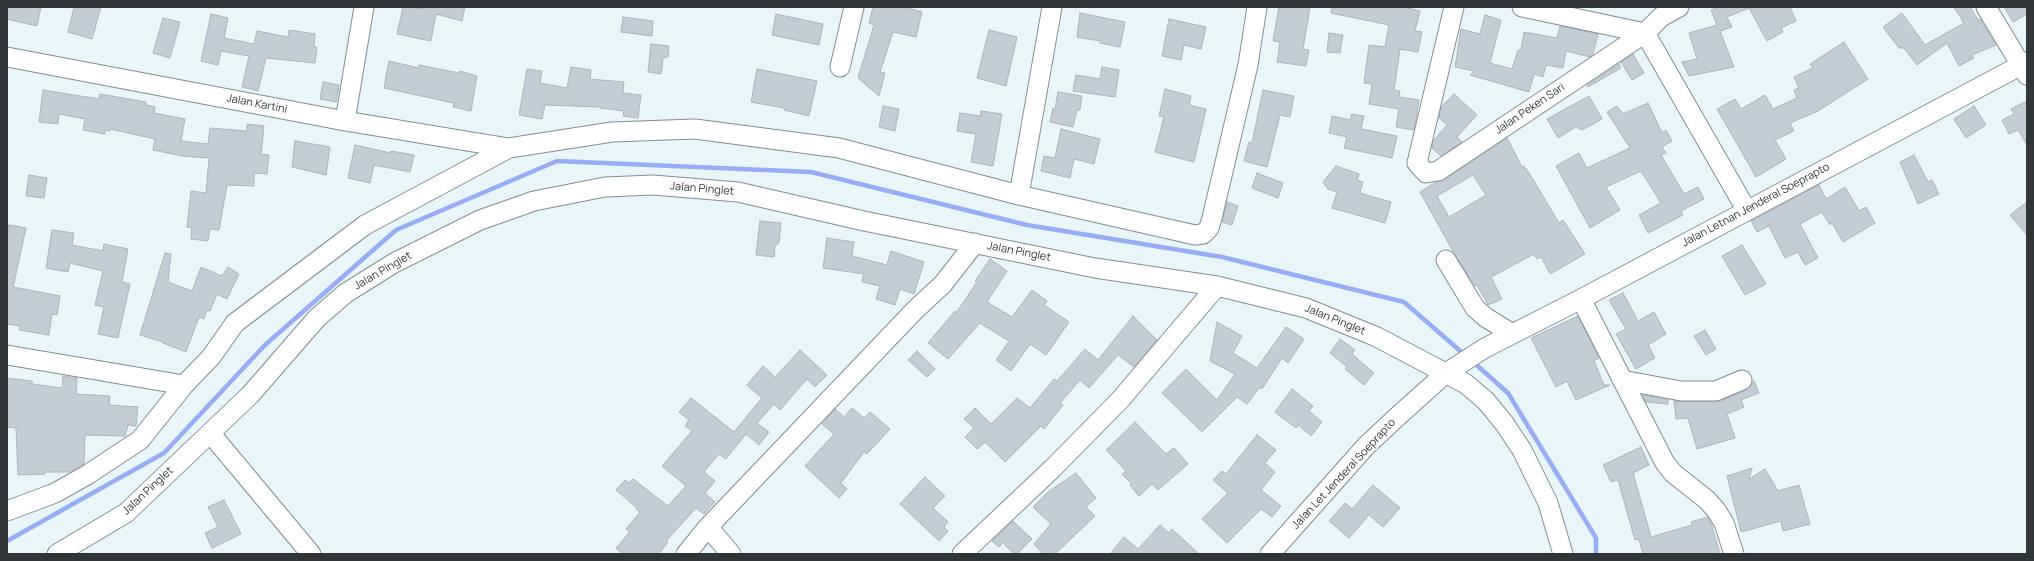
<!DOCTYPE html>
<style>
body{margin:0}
#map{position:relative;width:2034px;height:561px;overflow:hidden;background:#e8f6f9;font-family:Manrope,sans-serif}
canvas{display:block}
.frame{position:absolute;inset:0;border:8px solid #303637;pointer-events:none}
</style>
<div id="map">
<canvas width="2034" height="561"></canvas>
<div class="frame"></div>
</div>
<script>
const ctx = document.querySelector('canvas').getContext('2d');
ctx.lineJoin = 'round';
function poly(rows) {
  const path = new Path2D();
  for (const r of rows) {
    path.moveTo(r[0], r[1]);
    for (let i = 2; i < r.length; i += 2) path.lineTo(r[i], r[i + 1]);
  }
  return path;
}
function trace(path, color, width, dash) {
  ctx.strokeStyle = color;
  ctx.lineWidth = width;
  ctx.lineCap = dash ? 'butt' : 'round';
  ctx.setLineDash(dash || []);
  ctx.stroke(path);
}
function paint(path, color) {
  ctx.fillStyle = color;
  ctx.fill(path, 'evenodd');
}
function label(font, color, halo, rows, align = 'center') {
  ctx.font = font + ' Manrope,sans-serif';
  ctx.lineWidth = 3;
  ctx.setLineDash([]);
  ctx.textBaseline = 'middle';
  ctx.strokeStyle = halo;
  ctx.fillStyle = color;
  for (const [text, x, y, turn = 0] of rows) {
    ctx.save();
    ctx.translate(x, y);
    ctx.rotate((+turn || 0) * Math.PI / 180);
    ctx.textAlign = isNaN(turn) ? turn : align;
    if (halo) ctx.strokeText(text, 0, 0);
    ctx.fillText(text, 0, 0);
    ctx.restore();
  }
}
trace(poly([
 [1472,361,1508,393,1596,538,1596,554],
 [7,541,164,453,265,345,396,230,557,161,811,172,1027,225,1222,257,1404,302,1466,356]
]), '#98adf3', 4.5);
const building = poly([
 [7,7,41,7,37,26,7,19,7,7],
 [74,7,101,7,92,39,68,32,74,7],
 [403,7,426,9,426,7,465,7,462,21,436,14,431,41,397,34,403,7],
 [873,7,904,7,922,12,916,37,893,32,880,72,885,73,879,96,858,78,874,25,869,23,873,7],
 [1279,7,1310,7,1303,49,1309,50,1306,66,1277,62,1280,42,1273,41,1279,7],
 [1332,7,1404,7,1420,11,1415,31,1422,32,1418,52,1400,49,1394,90,1400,91,1399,97,1419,100,1414,130,1396,127,1399,109,1369,104,1372,84,1364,83,1369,45,1385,47,1389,25,1331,13,1332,7],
 [1719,7,1790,7,1796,21,1781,28,1783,32,1767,41,1749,8,1727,17,1732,27,1720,31,1734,67,1689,76,1682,62,1697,59,1689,33,1717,25,1711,10,1719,7],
 [1954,7,1970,7,1978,20,1980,19,1996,45,1972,55,1974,58,1959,66,1947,43,1917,65,1904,48,1899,48,1883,27,1902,13,1925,45,1964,23,1954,7],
 [2004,7,2027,7,2027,14,2013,22,2004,7],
 [1080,13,1125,22,1120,47,1100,43,1100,41,1077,37,1080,13],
 [211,14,228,18,224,38,254,44,257,31,288,37,289,30,315,34,314,47,317,47,315,63,266,58,258,91,242,87,249,56,221,51,218,65,201,61,211,14],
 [776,14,823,24,819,45,772,35,776,14],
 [1485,15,1501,20,1490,63,1512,69,1518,50,1521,50,1524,32,1557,38,1560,26,1598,34,1593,54,1590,57,1566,51,1563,68,1546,65,1543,77,1534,74,1529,92,1470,75,1474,71,1455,67,1461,29,1480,34,1485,15],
 [623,17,653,21,652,36,621,32,623,17],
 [163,18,180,22,170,58,153,53,163,18],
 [1169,19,1206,27,1201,49,1184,45,1181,60,1162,56,1169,19],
 [989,30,1017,37,1006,86,977,78,989,30],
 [1329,33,1343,35,1340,53,1327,52,1329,33],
 [1844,42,1868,79,1818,111,1790,123,1794,131,1775,140,1786,159,1756,177,1717,109,1735,99,1741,109,1765,95,1773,109,1797,98,1794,90,1799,88,1794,77,1813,68,1810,64,1844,42],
 [651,44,669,46,668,57,663,58,661,74,648,72,651,44],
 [1633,54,1644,73,1632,80,1621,62,1633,54],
 [389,61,419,68,419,65,459,73,460,71,477,76,471,111,453,107,454,103,384,88,389,61],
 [1619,64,1621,68,1588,87,1587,85,1619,64],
 [571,67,591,70,590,79,624,82,623,93,641,95,638,118,623,116,624,111,600,108,600,107,545,105,542,119,519,115,527,69,542,71,540,83,567,88,571,67],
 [1102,67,1119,70,1115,97,1073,91,1076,75,1100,79,1102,67],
 [757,69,817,81,809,116,784,110,784,108,751,102,757,69],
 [323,82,339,85,336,102,320,99,323,82],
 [1165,89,1191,96,1189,105,1206,109,1194,162,1155,152,1164,117,1159,116,1165,89],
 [43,90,99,99,100,94,146,102,146,105,155,107,154,113,185,119,181,141,208,144,210,128,247,131,247,124,264,126,261,154,269,155,267,174,254,173,254,186,227,185,219,230,210,229,208,241,191,239,192,228,187,227,191,191,206,193,209,158,182,156,153,150,155,139,110,129,110,131,105,130,105,134,83,130,85,119,59,114,58,124,39,122,43,90],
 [1263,90,1294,96,1290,117,1280,115,1267,167,1244,161,1249,142,1252,143,1263,90],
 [1058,92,1082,96,1080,110,1077,110,1073,127,1050,122,1053,108,1055,109,1058,92],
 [1454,94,1477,115,1457,137,1462,142,1441,156,1432,148,1433,141,1447,125,1439,118,1441,107,1454,94],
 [1589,96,1602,119,1582,130,1576,127,1558,138,1547,119,1589,96],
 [2027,101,2027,145,2018,130,2009,134,2002,120,2014,114,2011,109,2027,101],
 [1648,103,1662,133,1666,130,1672,141,1662,147,1666,153,1661,155,1684,194,1698,187,1704,199,1681,211,1683,215,1648,233,1639,215,1661,203,1641,171,1606,187,1620,210,1590,228,1556,166,1579,153,1587,168,1630,148,1607,112,1617,106,1623,114,1648,103],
 [883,106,899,109,895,131,879,127,883,106],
 [1974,106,1986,125,1966,138,1954,119,1974,106],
 [981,111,1002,114,993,166,971,162,976,134,957,131,960,113,980,116,981,111],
 [1352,114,1364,116,1361,129,1397,136,1392,158,1344,148,1347,137,1329,133,1332,116,1350,120,1352,114],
 [1061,129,1100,139,1094,164,1074,159,1070,178,1041,171,1044,156,1055,158,1061,129],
 [1507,138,1522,167,1524,166,1531,176,1559,223,1563,220,1585,254,1550,274,1541,257,1537,259,1534,254,1491,277,1502,299,1488,305,1477,285,1475,286,1454,253,1420,192,1436,182,1444,180,1507,138],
 [1473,175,1486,195,1449,217,1437,196,1473,175],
 [295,141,330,147,326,175,292,167,295,141],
 [355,145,391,153,391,151,414,155,410,172,374,165,370,183,348,178,355,145],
 [1914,155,1928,182,1932,180,1939,194,1918,204,1900,162,1914,155],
 [1336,166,1359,174,1357,180,1363,182,1360,193,1391,202,1385,223,1332,208,1337,192,1328,189,1323,182,1336,166],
 [1257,173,1283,183,1278,198,1252,188,1257,173],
 [29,175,47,178,44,198,26,196,29,175],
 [1819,185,1826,199,1845,187,1859,211,1866,207,1875,223,1843,242,1832,223,1830,225,1822,212,1800,224,1818,258,1805,265,1798,252,1785,258,1769,226,1757,232,1751,221,1819,185],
 [1227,202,1238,206,1232,225,1222,222,1227,202],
 [2027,202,2027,235,2010,215,2027,202],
 [760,221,781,223,779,243,775,246,774,257,756,255,760,221],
 [9,225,26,228,13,287,60,296,57,315,52,314,49,335,19,330,20,326,7,324,7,236,9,225],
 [52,230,74,233,72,245,103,251,104,244,128,249,122,282,130,284,118,338,98,334,104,307,95,305,103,271,70,263,68,272,46,268,52,230],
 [827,238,854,242,852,256,887,265,891,251,924,262,914,294,900,289,895,305,876,299,880,286,862,282,864,274,823,268,827,238],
 [1742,245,1766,284,1745,295,1722,256,1742,245],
 [165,253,171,254,168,282,192,291,201,267,222,276,228,267,239,274,227,299,217,294,210,311,207,310,204,319,199,317,186,352,163,343,163,342,140,335,165,253],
 [990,259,1007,271,987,302,1012,317,1032,290,1047,301,1044,305,1069,322,1046,355,1030,344,1011,371,996,360,1009,341,980,323,948,359,928,343,955,311,956,313,977,282,975,281,990,259],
 [1623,293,1638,321,1654,312,1666,334,1648,345,1655,358,1636,369,1616,334,1626,329,1609,300,1623,293],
 [1133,316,1157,340,1134,367,1118,355,1089,388,1080,380,1060,403,1063,405,1044,429,1041,426,1005,462,985,442,977,449,965,437,974,428,964,419,975,408,991,424,1017,398,1030,408,1054,379,1057,381,1085,349,1098,360,1133,316],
 [1578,316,1599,358,1594,361,1604,385,1610,385,1576,400,1567,381,1556,387,1531,338,1578,316],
 [1217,322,1242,336,1233,353,1257,368,1286,327,1304,339,1288,363,1282,358,1262,389,1260,387,1247,404,1237,397,1202,432,1162,393,1186,369,1217,400,1235,374,1210,361,1217,322],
 [1705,330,1716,349,1706,355,1694,336,1705,330],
 [1340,339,1355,350,1352,354,1374,373,1364,385,1345,369,1347,367,1330,353,1340,339],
 [800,350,827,375,815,387,807,379,780,410,774,404,757,423,769,432,759,445,746,434,726,459,719,454,704,472,715,481,705,493,715,502,704,514,696,508,666,541,668,542,659,554,623,554,616,548,630,532,626,529,640,512,636,509,637,508,616,490,625,480,629,483,633,479,668,506,686,486,662,466,692,431,685,426,689,420,679,412,691,398,734,432,762,398,747,385,763,366,775,377,800,350],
 [917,351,935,369,927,377,908,360,917,351],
 [63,376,77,378,76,394,110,396,109,405,138,407,136,426,128,425,125,436,85,435,84,464,69,472,45,472,45,474,18,475,16,428,7,427,7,378,32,381,32,384,62,388,63,376],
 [1754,381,1759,393,1741,400,1744,407,1727,414,1735,438,1697,449,1688,418,1676,419,1674,401,1720,401,1746,390,1754,381],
 [1292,389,1313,406,1309,411,1322,422,1311,436,1298,425,1296,428,1275,412,1292,389],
 [1643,395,1668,400,1668,404,1646,402,1643,395],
 [852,408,864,418,870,412,890,429,867,454,864,452,841,483,847,489,839,498,805,466,834,434,822,424,835,409,844,417,852,408],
 [1135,422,1166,454,1174,448,1188,464,1158,490,1152,484,1139,496,1130,485,1132,484,1122,474,1126,471,1106,450,1135,422],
 [1257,435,1276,450,1265,463,1275,472,1261,490,1281,506,1272,517,1261,509,1227,543,1202,519,1228,493,1213,480,1222,471,1226,474,1257,435],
 [1641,447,1649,465,1633,473,1651,537,1692,525,1691,522,1708,517,1711,523,1720,554,1643,554,1639,539,1635,540,1618,480,1611,482,1603,465,1641,447],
 [1752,468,1749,479,1765,469,1778,491,1799,485,1810,524,1783,531,1781,521,1741,532,1727,476,1752,468],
 [1076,473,1096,498,1086,507,1095,516,1055,554,1043,554,1034,544,1051,524,1033,507,1048,492,1076,473],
 [925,477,945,496,933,508,948,522,944,527,948,531,939,541,900,504,925,477],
 [1373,485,1400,508,1383,527,1369,515,1349,538,1329,521,1345,503,1352,509,1373,485],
 [224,500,241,534,212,548,205,533,218,527,208,507,224,500],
 [1013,521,1032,539,1017,554,1014,554,1003,543,999,547,992,541,1013,521],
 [1160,525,1169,533,1172,529,1199,554,1110,554,1124,537,1138,549,1160,525]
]);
paint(building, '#c3cdd5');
trace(building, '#abb4bc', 1);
const street = poly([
 [1454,7,1417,163,1426,173,1438,171,1645,33,1661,17,1679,7],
 [1522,7,1645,33,1747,211],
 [1986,7,2027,75],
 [7,57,345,121,509,148],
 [840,67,854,7],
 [345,121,364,7],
 [1019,195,1052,7],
 [1446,260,1475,308,1485,317,1511,333],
 [1581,299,1665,463,1673,473,1707,500,1716,510,1724,523,1734,554],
 [7,355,184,385],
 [1622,380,1681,391,1716,391,1742,380],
 [211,434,311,554],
 [7,511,55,493,87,475,140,440,184,385,211,357,235,323,365,225,509,148,612,132,695,129,839,148,1019,195,1195,235,1203,234,1209,228,1212,218,1248,65,1257,7],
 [708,527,731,554],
 [57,554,126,513,250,395,317,318,346,293,394,263,480,220,534,201,605,187,653,185,738,192,864,221,1095,268,1217,286,1306,308,1377,337,1466,384,1486,401,1504,423,1522,450,1548,503,1563,554],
 [686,554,708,527,915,310,943,284,975,243],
 [962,554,1053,468,1120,400,1217,286],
 [1270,554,1366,446,1397,417,1446,373,1485,348,1581,299,2027,62]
]);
trace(street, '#828e92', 21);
trace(street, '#fff', 19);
label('11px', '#303637', '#fff', [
 ["Jalan Kartini",257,104,11],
 ["Jalan Peken Sari",1530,109,-34],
 ["Jalan Pinglet",702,189,5],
 ["Jalan Letnan Jenderal Soeprapto",1756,205,-28],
 ["Jalan Pinglet",1019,252,11],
 ["Jalan Pinglet",383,271,-30],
 ["Jalan Pinglet",1335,320,22],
 ["Jalan Let Jenderal Soeprapto",1344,474,-47],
 ["Jalan Pinglet",148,491,-43]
]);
</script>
